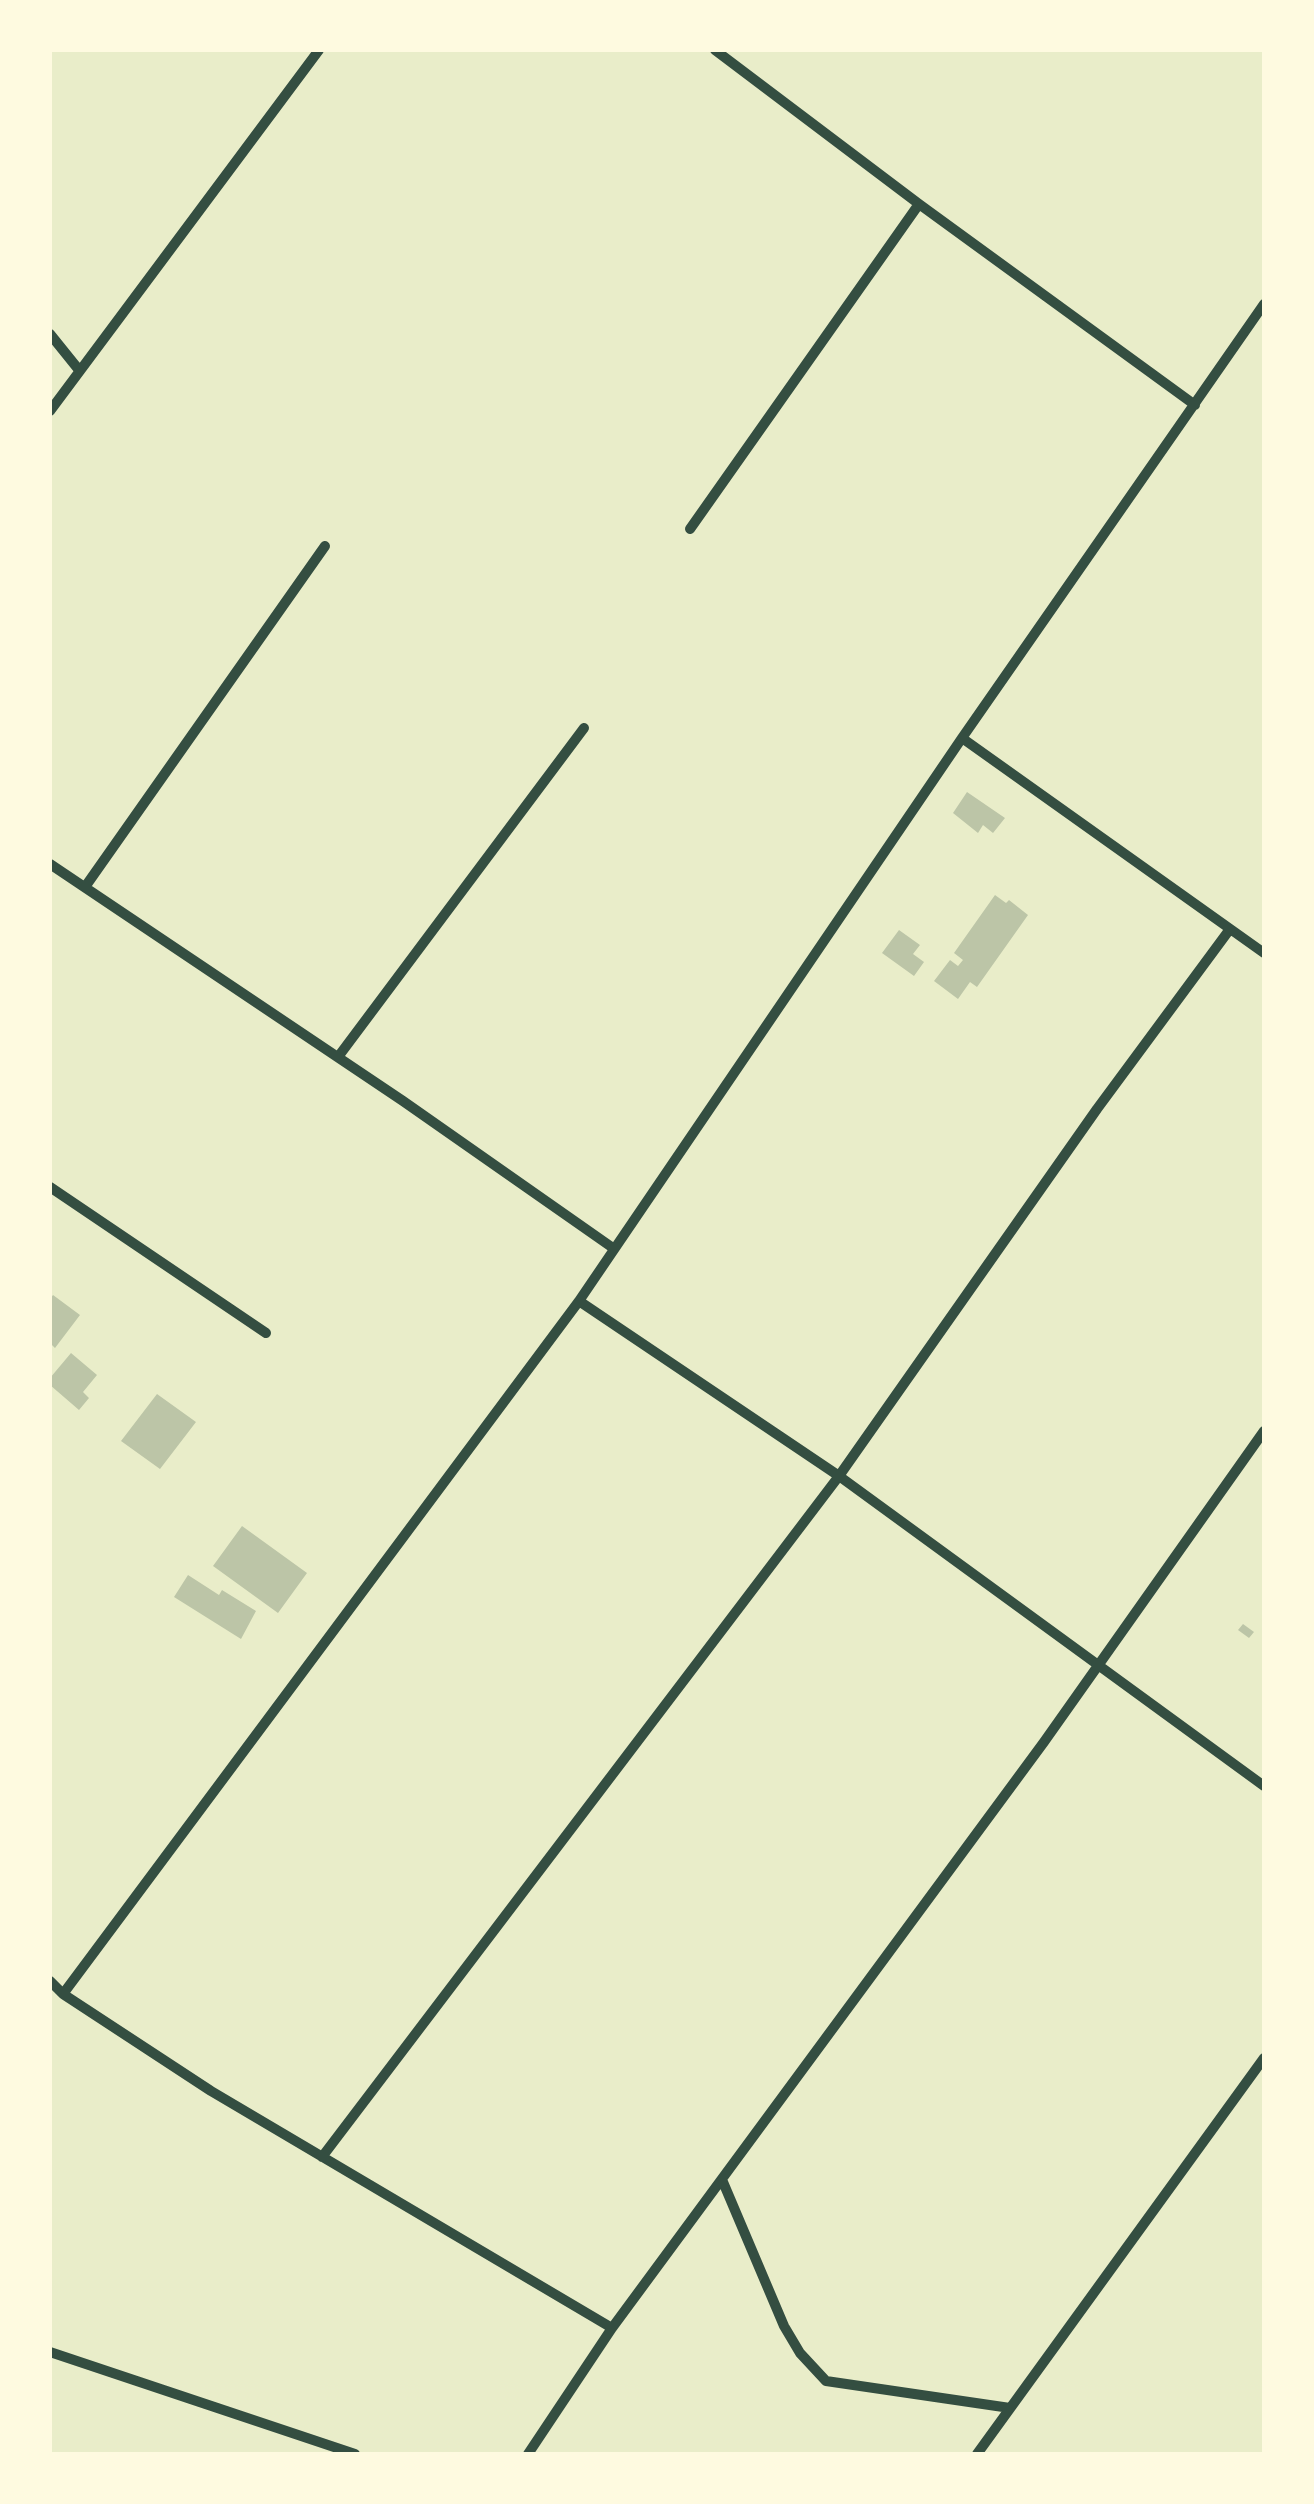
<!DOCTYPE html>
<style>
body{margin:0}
#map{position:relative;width:1314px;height:2504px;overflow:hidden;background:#e9edc9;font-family:"Source Sans 3",sans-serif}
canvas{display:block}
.frame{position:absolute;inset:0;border:52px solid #fefae0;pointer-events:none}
</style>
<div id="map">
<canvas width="1314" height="2504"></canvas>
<div class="frame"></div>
</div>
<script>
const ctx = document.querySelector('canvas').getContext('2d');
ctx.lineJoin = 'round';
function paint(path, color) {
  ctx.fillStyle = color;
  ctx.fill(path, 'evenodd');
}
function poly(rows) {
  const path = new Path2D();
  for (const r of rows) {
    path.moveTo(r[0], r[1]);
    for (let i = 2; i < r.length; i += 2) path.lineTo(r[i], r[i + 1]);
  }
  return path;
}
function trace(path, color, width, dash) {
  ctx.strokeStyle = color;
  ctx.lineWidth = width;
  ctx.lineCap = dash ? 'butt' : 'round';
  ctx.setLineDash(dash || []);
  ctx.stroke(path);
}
paint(poly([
 [967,792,1005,818,993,833,983,825,978,833,953,813],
 [995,895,1006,903,1009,900,1028,915,977,987,970,982,958,999,934,981,950,960,958,966,963,960,954,953],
 [899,930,920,945,913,954,924,962,914,976,882,953],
 [53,1295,80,1315,55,1348,50,1343,50,1299],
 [71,1353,97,1375,83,1392,89,1398,79,1410,50,1385,50,1378],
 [157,1394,196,1422,160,1469,121,1441],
 [242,1526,307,1573,278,1613,213,1566],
 [188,1575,219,1595,222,1590,256,1611,241,1639,174,1597],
 [1243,1624,1254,1632,1249,1638,1238,1630]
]), '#bcc5a7');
trace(poly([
 [715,50,919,204,1195,405],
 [50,334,79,370],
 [50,411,319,50],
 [690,529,919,204],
 [962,738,1264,953],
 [50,864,403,1101,613,1248],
 [85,887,325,546],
 [338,1057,584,728],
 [50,1187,266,1333],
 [579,1301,839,1476,1264,1786],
 [50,1981,63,1994,211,2091,612,2328],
 [63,1994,579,1301,962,738,1264,304],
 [322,2157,839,1476,1097,1109,1230,929],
 [723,2182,784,2326,800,2353,826,2381,1010,2408],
 [50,2352,355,2454],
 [528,2454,612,2328,1044,1742,1264,1431],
 [977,2454,1264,2058]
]), '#344e41', 10);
</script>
